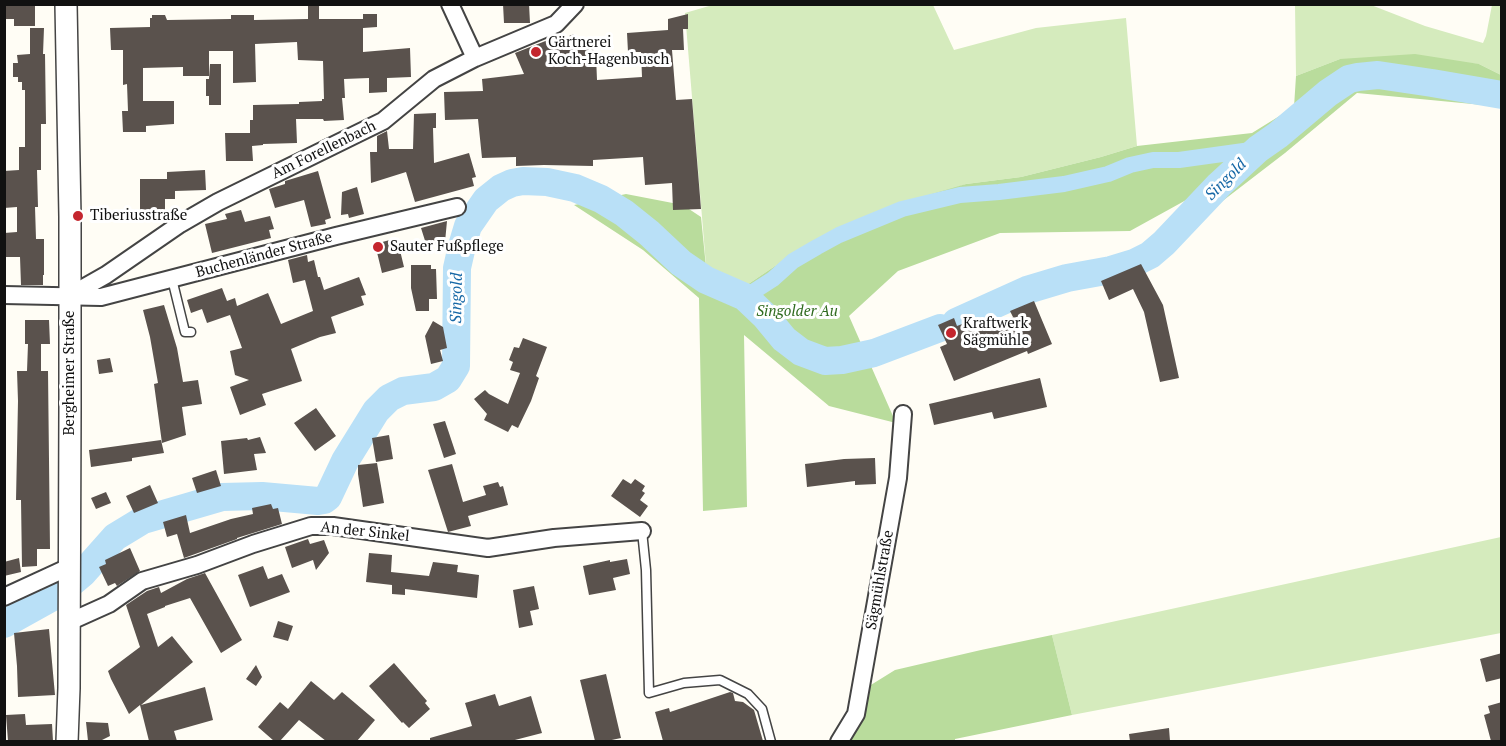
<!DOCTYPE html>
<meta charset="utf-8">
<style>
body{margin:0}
#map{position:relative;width:1506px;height:746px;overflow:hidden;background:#fffdf5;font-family:"PT Serif",serif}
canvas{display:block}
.frame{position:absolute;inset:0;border:6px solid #111;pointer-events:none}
</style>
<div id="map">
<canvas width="1506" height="746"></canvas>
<div class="frame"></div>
</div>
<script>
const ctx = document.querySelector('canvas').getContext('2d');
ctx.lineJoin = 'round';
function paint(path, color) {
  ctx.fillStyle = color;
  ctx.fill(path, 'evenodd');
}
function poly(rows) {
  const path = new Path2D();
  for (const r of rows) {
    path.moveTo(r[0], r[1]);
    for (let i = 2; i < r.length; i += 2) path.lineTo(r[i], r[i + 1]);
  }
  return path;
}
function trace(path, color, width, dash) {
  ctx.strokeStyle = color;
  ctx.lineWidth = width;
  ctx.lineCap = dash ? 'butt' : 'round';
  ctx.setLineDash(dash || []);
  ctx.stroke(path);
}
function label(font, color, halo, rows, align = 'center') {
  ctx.font = font + ' "PT Serif",serif';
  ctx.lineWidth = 6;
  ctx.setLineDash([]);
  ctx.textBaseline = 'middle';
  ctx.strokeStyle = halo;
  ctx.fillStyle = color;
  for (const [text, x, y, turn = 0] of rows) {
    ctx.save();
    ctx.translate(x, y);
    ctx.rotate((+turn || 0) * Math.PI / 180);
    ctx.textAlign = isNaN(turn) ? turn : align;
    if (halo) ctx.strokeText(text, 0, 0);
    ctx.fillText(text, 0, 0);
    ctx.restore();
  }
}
paint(poly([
 [716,4,933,5,954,50,1036,28,1126,18,1137,146,1101,157,1021,177,966,184,812,241,738,291,707,277,685,13],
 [1295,5,1371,5,1425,26,1483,43,1486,36,1492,5,1501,5,1501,75,1479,64,1340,59,1296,76],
 [1501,537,1501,633,1072,715,1052,635]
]), '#d5ebbd');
paint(poly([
 [1415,54,1479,64,1501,75,1501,104,1483,105,1357,93,1285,153,1203,216,1188,199,1130,231,1000,233,898,271,849,316,896,423,829,406,744,335,747,507,703,511,699,298,643,250,574,205,626,194,683,205,701,217,707,277,738,291,812,241,898,204,966,184,1021,177,1101,157,1137,146,1252,133,1294,107,1296,76,1340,59],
 [1052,635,1072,715,955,739,955,741,844,742,866,688,895,670,981,650]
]), '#b9dc9c');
trace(poly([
 [745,297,773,279,793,261,817,247,839,235,902,209,960,195,999,192,1064,184,1108,174,1130,165,1153,160,1179,160,1258,149]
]), '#b9e0f7', 16);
trace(poly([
 [956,322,1027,290,1067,278,1111,270,1134,263,1150,255,1164,243,1219,185,1258,149,1278,135,1328,93,1349,79,1358,77,1378,75,1432,83,1502,95],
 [4,624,58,594,83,573,115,537,143,520,222,497,262,496,318,501,324,500,328,497,345,461,376,411,389,398,403,391,434,387,448,379,456,366,457,268,462,246,468,226,486,200,501,188,512,183,523,181,547,182,575,188,601,199,624,213,649,233,681,263,706,280,745,297,765,316,784,339,801,352,825,361,842,360,874,353,940,328]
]), '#b9e0f7', 28);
paint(poly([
 [4,4,35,4,35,26,14,26,14,19,4,19],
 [308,4,319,4,319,19,363,19,363,14,377,14,377,27,363,28,363,20,363,52,410,48,411,77,387,78,387,92,369,93,369,78,344,79,345,98,342,98,344,120,324,121,323,119,296,119,297,143,263,144,263,145,252,146,253,161,226,161,225,133,250,133,250,120,253,120,253,105,299,104,299,102,322,101,322,99,324,99,323,61,298,60,297,42,255,44,256,82,233,83,233,51,209,51,209,76,183,76,183,67,143,68,143,101,174,101,174,124,146,126,146,132,123,132,122,111,128,111,127,84,123,85,123,50,111,50,110,28,150,27,150,18,152,18,152,15,165,15,167,20,231,19,231,15,254,15,254,20,308,19],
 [503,4,529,4,530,23,504,23],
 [688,14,688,29,683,29,684,50,672,50,676,100,692,99,701,209,673,210,672,183,645,185,643,157,593,160,593,166,544,165,516,166,516,157,482,158,478,119,445,120,444,92,483,91,482,79,524,74,515,53,548,40,550,44,574,34,581,49,591,44,596,56,597,80,642,77,641,52,628,52,627,33,668,30,668,19],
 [30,28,44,28,43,54,45,54,46,124,41,124,41,170,37,170,38,207,35,207,36,239,44,239,44,275,43,275,43,285,21,285,20,257,4,257,4,233,17,232,17,207,4,208,4,171,19,170,19,147,25,147,25,90,22,90,22,82,18,82,18,77,13,77,13,63,18,63,17,55,30,54],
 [210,64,221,64,221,105,209,105,209,96,206,96,206,79,209,79],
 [436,113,436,128,433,128,434,163,469,153,476,177,472,178,474,186,415,202,406,172,371,183,370,152,377,152,377,136,387,131,389,149,413,149,414,114],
 [205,170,206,190,175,191,175,199,165,199,165,216,140,216,140,179,167,179,167,172],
 [318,171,331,218,325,220,326,224,311,227,304,200,275,208,269,189,285,184,285,181],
 [357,187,364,214,349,218,348,214,341,215,342,192],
 [241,210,245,222,270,216,274,229,269,230,271,238,212,253,205,224,227,219,225,214],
 [447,221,445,242,427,247,421,228],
 [397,238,404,267,382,273,375,244],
 [307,255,308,262,314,260,318,277,320,277,324,290,359,277,366,295,361,296,364,305,331,317,336,333,320,337,291,349,302,381,262,394,266,405,240,415,230,387,249,380,235,375,230,351,242,348,230,315,207,323,202,309,191,313,187,300,222,288,227,301,235,298,237,306,268,293,281,324,313,311,305,280,293,283,288,260],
 [1141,264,1163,305,1179,378,1160,382,1144,312,1133,289,1109,300,1101,281],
 [411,265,431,265,431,269,436,269,437,299,429,299,429,311,416,311,411,288],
 [1034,301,1052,344,1028,354,1027,351,954,381,940,347,947,344,938,325,954,318,957,326,970,321,975,333,1013,317,1010,311],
 [164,305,177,348,183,382,198,380,202,404,182,407,186,435,162,443,154,384,158,383,150,337,143,310],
 [25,320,49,320,50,344,41,344,41,371,48,371,50,549,37,549,37,566,22,567,21,500,16,500,18,401,17,371,27,371,28,344,25,344],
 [433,321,443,327,447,348,440,350,443,361,431,364,425,336],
 [523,338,547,347,536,376,539,378,531,401,518,428,512,425,508,432,484,420,487,414,474,399,485,390,489,394,508,404,520,373,510,370,513,362,509,360,514,347,519,348],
 [110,358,113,372,99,374,97,360],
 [1040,378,1047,407,994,419,992,412,934,425,929,404],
 [316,408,336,436,315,451,294,423],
 [445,421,456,454,444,458,433,424],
 [389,435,393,459,376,462,372,438],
 [260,437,266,453,254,454,257,470,224,474,221,441,247,438,248,440],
 [161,440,164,453,132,458,132,461,91,467,89,450],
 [875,458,876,484,855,485,855,481,807,487,805,464,844,459],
 [377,463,384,503,363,507,358,474,358,465],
 [452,464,463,502,486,495,483,486,498,482,500,487,503,486,508,505,468,516,471,526,448,532,428,470],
 [216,470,221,486,197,493,192,478],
 [623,479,631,484,635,479,645,486,642,491,645,493,640,500,648,506,640,517,611,496],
 [150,485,158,503,134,513,126,496],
 [106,492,111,503,96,509,91,498],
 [271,504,273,509,278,508,282,524,237,538,237,539,184,558,177,534,167,537,163,522,186,515,190,533,231,519,253,514,252,508],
 [308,539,310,544,324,540,329,553,316,570,313,560,292,568,285,547],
 [130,548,140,571,117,586,115,583,108,586,99,567,106,564,105,560],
 [369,553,392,555,391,572,429,576,433,562,458,565,457,572,479,575,477,598,405,589,405,595,392,594,392,585,366,582],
 [19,558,21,572,4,576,4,562],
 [627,559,630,574,613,578,616,590,589,595,583,566,610,560,610,562],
 [263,566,268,579,282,574,290,592,250,607,238,575],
 [205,573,242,640,221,653,190,598,165,606,165,607,147,614,158,647,172,636,193,662,141,705,205,687,213,720,174,731,177,741,149,741,140,705,129,714,111,679,108,671,140,647,126,605,147,591,159,587,161,593,187,579],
 [534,586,539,609,530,611,533,625,519,628,513,590],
 [278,621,293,626,288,641,273,637],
 [49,629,55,695,18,697,17,666,14,633],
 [1502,653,1502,678,1486,682,1480,659],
 [394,663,427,701,425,703,430,709,409,728,403,722,402,723,369,686],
 [256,665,262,677,256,686,246,679],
 [606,674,621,738,607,741,595,741,580,680],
 [311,681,334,700,342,692,375,720,357,741,326,741,299,720,280,741,274,741,258,727,280,702,288,709],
 [730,692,733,693,735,701,743,702,754,710,763,741,663,741,655,712,669,708,670,712],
 [495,694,499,706,531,696,542,733,511,741,430,741,430,738,472,726,465,703],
 [1502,702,1502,741,1491,741,1484,715,1490,713,1488,706],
 [25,714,26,725,52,724,53,741,8,741,6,715],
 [86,722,108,723,110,736,100,741,88,741],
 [1169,728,1170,741,1130,741,1129,734]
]), '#5a524d');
const service = poly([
 [172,279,185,332,191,332],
 [642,531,646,570,649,693,684,683,720,680,748,694,762,709,771,742]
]);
const minor = poly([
 [450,4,475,58],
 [4,295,101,297,336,236,457,207],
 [69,296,106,275,180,224,218,202,383,121,434,79,475,58,556,24,575,4],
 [4,597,69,567],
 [69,622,109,604,142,581,197,565,253,544,311,526,333,526,488,548,554,538,642,531],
 [839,742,856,714,898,478,903,414]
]);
const tertiary = poly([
 [66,4,70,217,70,407,69,688,67,742]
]);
trace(service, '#444', 11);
trace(minor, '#444', 20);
trace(tertiary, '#444', 24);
trace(service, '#fff', 8);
trace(minor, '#fff', 16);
trace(tertiary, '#fff', 21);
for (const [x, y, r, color] of [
 [536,52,6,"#c4262e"],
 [78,216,6,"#c4262e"],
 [378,247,6,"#c4262e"],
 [951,333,6,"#c4262e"]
]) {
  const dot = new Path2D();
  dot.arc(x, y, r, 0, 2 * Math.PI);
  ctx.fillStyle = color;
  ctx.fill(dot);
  trace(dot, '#fff', 2);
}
label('15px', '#111', '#fff', [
 ["Gärtnerei",548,43],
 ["Koch-Hagenbusch",548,60],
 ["Tiberiusstraße",90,216],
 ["Sauter Fußpflege",390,247],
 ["Kraftwerk",963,324],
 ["Sägmühle",963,341]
], 'left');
label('15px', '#111', '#fff', [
 ["Am Forellenbach",324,150,-26],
 ["Buchenländer Straße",264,255,-15],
 ["Bergheimer Straße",70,373,-90],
 ["An der Sinkel",365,532,6],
 ["Sägmühlstraße",880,580,-80]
]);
label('italic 15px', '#2f6b1f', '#fff', [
 ["Singolder Au",797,312]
]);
label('italic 16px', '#1768a6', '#fff', [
 ["Singold",1226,180,-45],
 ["Singold",457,298,-89]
]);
</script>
